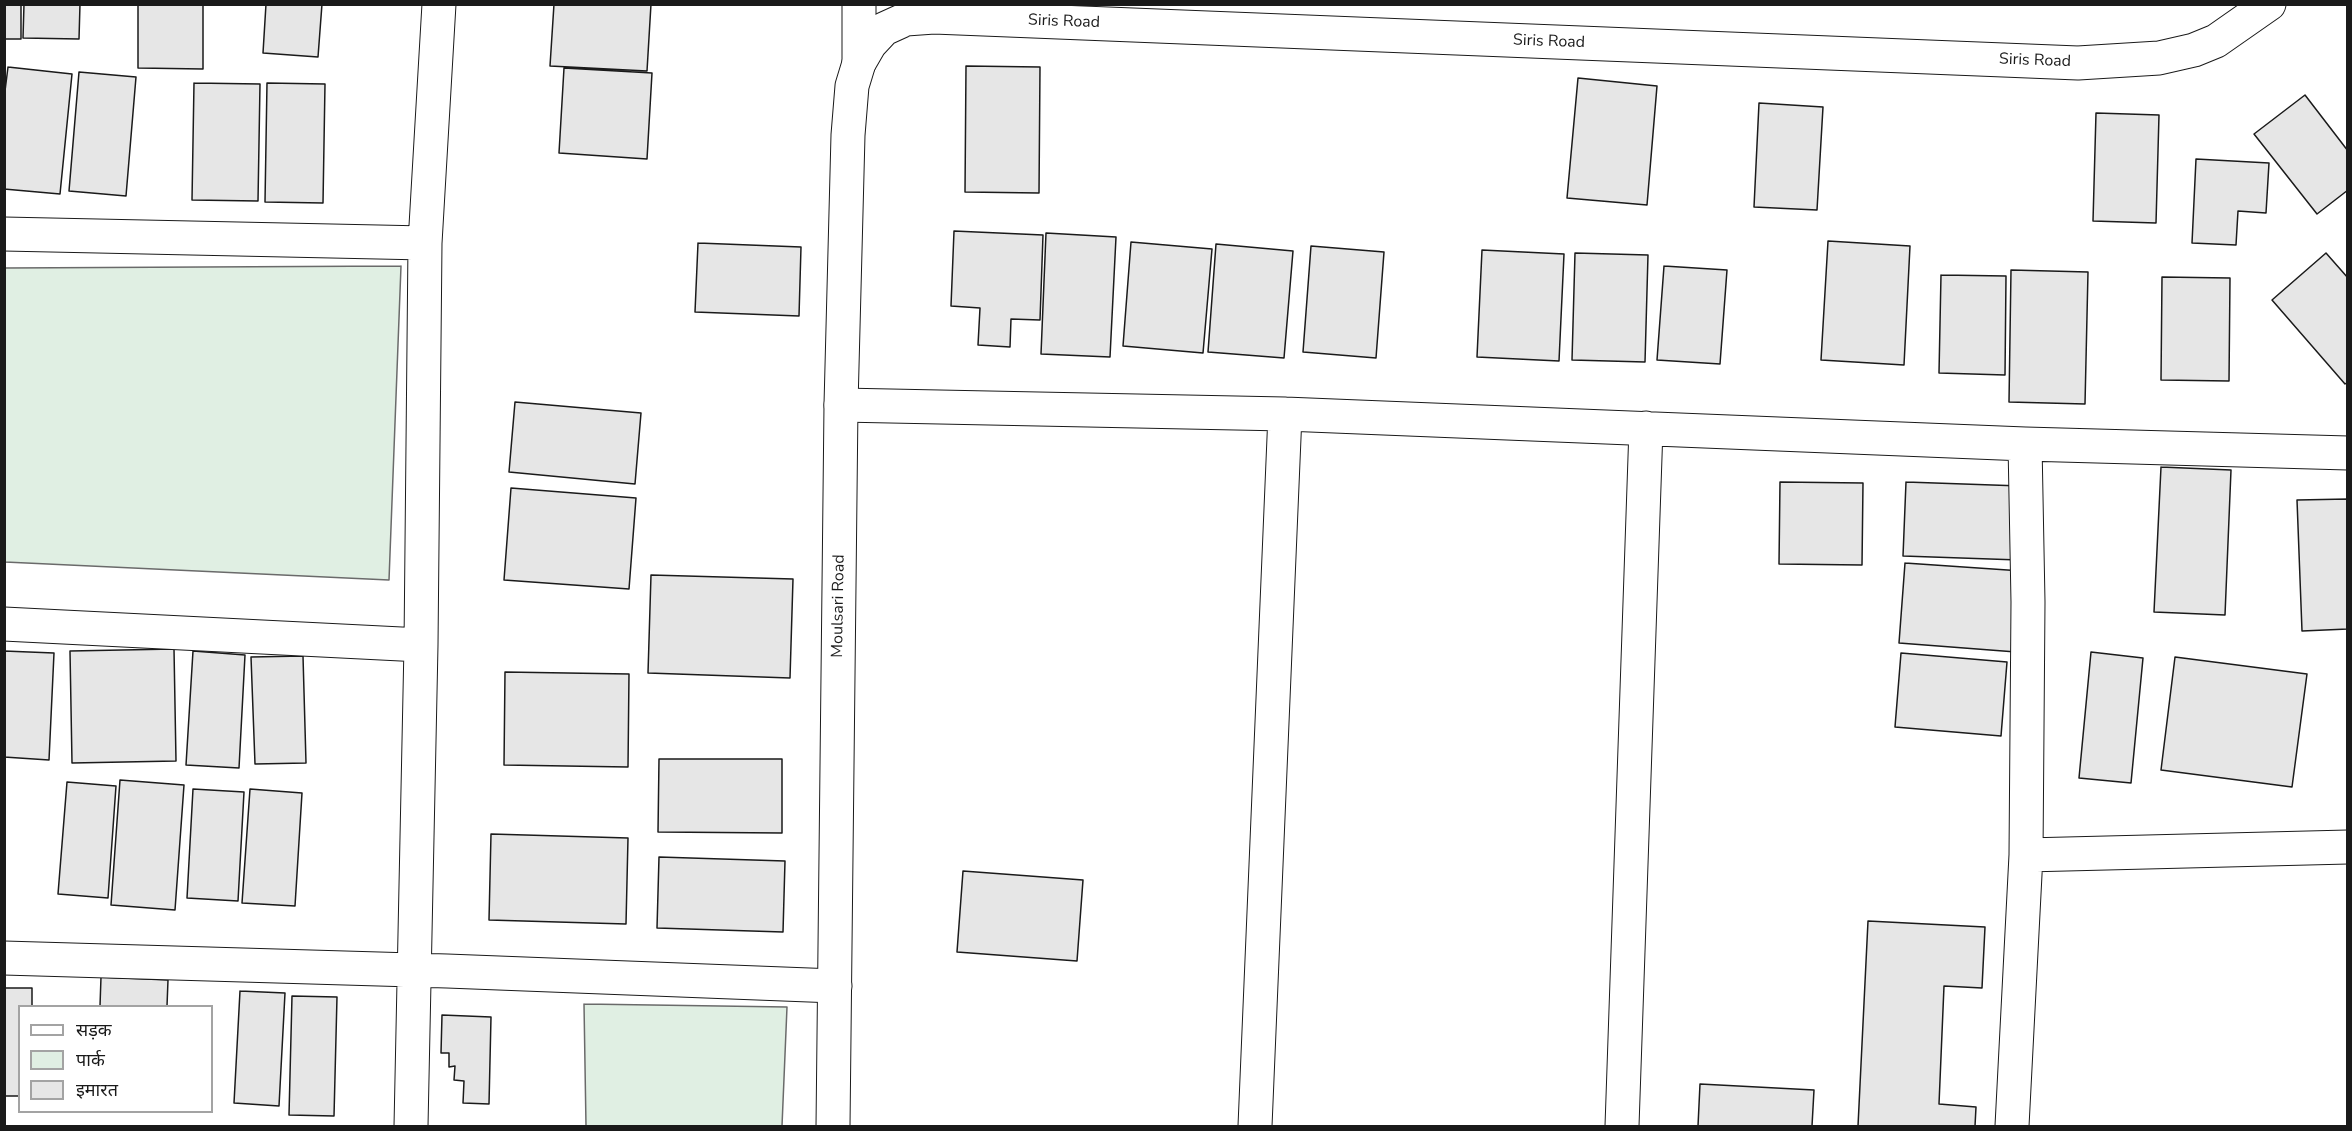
<!DOCTYPE html>
<meta charset="utf-8">
<style>
body{margin:0}
#map{position:relative;width:2352px;height:1131px;overflow:hidden;background:#fff;font-family:"Nunito Sans","Noto Sans Devanagari",sans-serif}
canvas{display:block}
.frame{position:absolute;inset:0;border:6px solid #1a1a1a;pointer-events:none}
.legend{position:absolute;left:18px;top:1005px;width:195px;height:108px;box-sizing:border-box;background:#fff;border:2px solid #a3a3a3;margin:0;padding:8px 10px;list-style:none;font-size:18px;color:#1a1a1a}
.legend li{display:flex;align-items:center;gap:12px;height:30px}
.legend b{width:30px;border:2px solid #a3a3a3}
</style>
<div id="map">
<canvas width="2352" height="1131"></canvas>
<div class="frame"></div>
<ul class="legend">
<li><b style="height:8px;background:#fff"></b>सड़क</li>
<li><b style="height:16px;background:#e0efe3"></b>पार्क</li>
<li><b style="height:16px;background:#e6e6e6"></b>इमारत</li>
</ul>
</div>
<script>
const ctx = document.querySelector('canvas').getContext('2d');
ctx.lineJoin = 'round';
function paint(path, color) {
  ctx.fillStyle = color;
  ctx.fill(path, 'evenodd');
}
function poly(rows) {
  const path = new Path2D();
  for (const r of rows) {
    path.moveTo(r[0], r[1]);
    for (let i = 2; i < r.length; i += 2) path.lineTo(r[i], r[i + 1]);
  }
  return path;
}
function trace(path, color, width, dash) {
  ctx.strokeStyle = color;
  ctx.lineWidth = width;
  ctx.lineCap = dash ? 'butt' : 'round';
  ctx.setLineDash(dash || []);
  ctx.stroke(path);
}
function label(font, color, halo, rows, align = 'center') {
  ctx.font = font + ' "Nunito Sans",sans-serif';
  ctx.lineWidth = 4.5;
  ctx.setLineDash([]);
  ctx.textBaseline = 'middle';
  ctx.strokeStyle = halo;
  ctx.fillStyle = color;
  for (const [text, x, y, turn = 0] of rows) {
    ctx.save();
    ctx.translate(x, y);
    ctx.rotate((+turn || 0) * Math.PI / 180);
    ctx.textAlign = isNaN(turn) ? turn : align;
    if (halo) ctx.strokeText(text, 0, 0);
    ctx.fillText(text, 0, 0);
    ctx.restore();
  }
}
const green = poly([
 [401,266,389,580,5,562,5,268,401,266],
 [584,1004,787,1007,782,1126,586,1126,584,1004]
]);
paint(green, '#e0efe3');
trace(green, '#6a6a6a', 1.5);
const building = poly([
 [4,4,21,4,21,39,4,39,4,4],
 [24,4,80,4,79,39,23,38,24,4],
 [138,4,203,4,203,69,138,68,138,4],
 [266,4,322,4,318,57,263,53,266,4],
 [554,4,651,4,647,71,550,66,554,4],
 [966,66,1040,67,1039,193,965,192,966,66],
 [8,67,72,74,60,194,4,189,4,99,8,67],
 [564,68,652,73,647,159,559,153,564,68],
 [79,72,136,77,126,196,69,191,79,72],
 [1578,78,1657,86,1647,205,1567,198,1578,78],
 [194,83,260,84,258,201,192,200,194,83],
 [267,83,325,84,323,203,265,202,267,83],
 [2305,95,2348,151,2348,190,2317,214,2254,134,2305,95],
 [1759,103,1823,107,1817,210,1754,207,1759,103],
 [2096,113,2159,115,2156,223,2093,221,2096,113],
 [2196,159,2269,163,2266,213,2238,211,2236,245,2192,243,2196,159],
 [954,231,1043,235,1040,320,1011,319,1010,347,978,345,980,308,951,306,954,231],
 [1046,233,1116,237,1110,357,1041,354,1046,233],
 [1828,241,1910,246,1904,365,1821,360,1828,241],
 [1131,242,1212,249,1203,353,1123,346,1131,242],
 [698,243,801,247,799,316,695,312,698,243],
 [1216,244,1293,251,1284,358,1208,352,1216,244],
 [1311,246,1384,252,1376,358,1303,352,1311,246],
 [1482,250,1564,254,1559,361,1477,357,1482,250],
 [1575,253,1648,255,1645,362,1572,360,1575,253],
 [2326,253,2348,278,2348,382,2345,384,2272,300,2326,253],
 [1664,266,1727,270,1720,364,1657,360,1664,266],
 [2011,270,2088,272,2085,404,2009,402,2011,270],
 [1941,275,2006,276,2005,375,1939,373,1941,275],
 [2162,277,2230,278,2229,381,2161,380,2162,277],
 [515,402,641,413,635,484,509,472,515,402],
 [2161,467,2231,470,2225,615,2154,612,2161,467],
 [1780,482,1863,483,1862,565,1779,564,1780,482],
 [1906,482,2021,486,2019,560,1903,556,1906,482],
 [511,488,636,498,629,589,504,580,511,488],
 [2348,499,2348,629,2302,631,2297,500,2348,499],
 [1905,563,2022,571,2016,652,1899,643,1905,563],
 [651,575,793,579,790,678,648,673,651,575],
 [174,649,176,761,72,763,70,651,174,649],
 [4,651,54,653,49,760,4,757,4,651],
 [193,651,245,655,239,768,186,765,193,651],
 [2091,652,2143,658,2131,783,2079,778,2091,652],
 [1901,653,2007,662,2001,736,1895,727,1901,653],
 [303,656,306,763,255,764,251,657,303,656],
 [2175,657,2307,674,2292,787,2161,770,2175,657],
 [505,672,629,674,628,767,504,765,505,672],
 [659,759,782,759,782,833,658,832,659,759],
 [120,780,184,785,175,910,111,905,120,780],
 [67,782,116,786,108,898,58,894,67,782],
 [193,789,244,792,238,901,187,898,193,789],
 [250,789,302,793,295,906,242,903,250,789],
 [491,834,628,838,626,924,489,920,491,834],
 [659,857,785,861,783,932,657,928,659,857],
 [963,871,1083,880,1077,961,957,952,963,871],
 [1868,921,1985,927,1982,988,1944,986,1939,1104,1976,1107,1975,1126,1858,1126,1868,921],
 [101,977,168,980,167,1006,100,1006,101,977],
 [4,988,32,988,32,1006,20,1006,20,1096,4,1096,4,988],
 [240,991,285,993,279,1106,234,1103,240,991],
 [292,996,337,997,334,1116,289,1115,292,996],
 [442,1015,491,1017,489,1104,463,1103,464,1081,454,1080,455,1066,449,1067,449,1053,441,1053,442,1015],
 [1700,1084,1814,1090,1812,1126,1698,1126,1700,1084]
]);
paint(building, '#e6e6e6');
trace(building, '#1a1a1a', 1.5);
const minor = poly([
 [859,63,859,4],
 [4,234,425,243],
 [841,405,1285,414,2025,444,2348,453],
 [4,624,421,645],
 [2026,855,2348,847],
 [4,958,447,971,835,986],
 [411,1126,421,645,425,243,439,4],
 [1255,1126,1285,414],
 [1622,1126,1646,428],
 [2012,1126,2026,855,2028,602,2025,444]
]);
const tertiary = poly([
 [833,1126,841,405,848,135,852,86,859,63,870,44,884,29,906,19,934,17,2078,63,2159,58,2194,50,2216,41,2269,4]
]);
trace(minor, '#1a1a1a', 35);
trace(tertiary, '#1a1a1a', 35);
trace(minor, '#fff', 33);
trace(tertiary, '#fff', 33);
label('16px', '#1a1a1a', '#fff', [
 ["Siris Road",1064,22,2],
 ["Siris Road",1549,42,2],
 ["Siris Road",2035,61,2],
 ["Moulsari Road",839,606,-89]
]);
</script>
